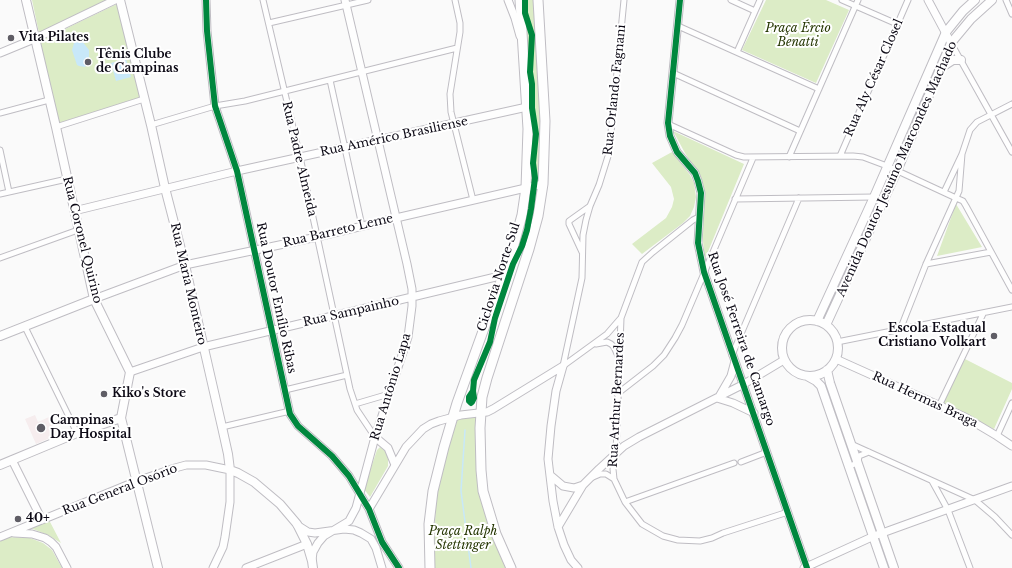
<!DOCTYPE html>
<meta charset="utf-8">
<style>
body{margin:0}
canvas{display:block;background:#fafafa}
</style>
<canvas width="1012" height="568"></canvas>
<script>
const ctx = document.querySelector('canvas').getContext('2d');
ctx.lineJoin = 'round';
function paint(path, color) {
  ctx.fillStyle = color;
  ctx.fill(path, 'evenodd');
}
function poly(rows) {
  const path = new Path2D();
  for (const r of rows) {
    if (r.length === 3) {
      path.moveTo(r[0] + r[2], r[1]);
      path.arc(r[0], r[1], r[2], 0, 2 * Math.PI);
      continue;
    }
    path.moveTo(r[0], r[1]);
    for (let i = 2; i < r.length; i += 2) path.lineTo(r[i], r[i + 1]);
  }
  return path;
}
function trace(path, color, width, dash) {
  ctx.strokeStyle = color;
  ctx.lineWidth = width;
  ctx.lineCap = dash ? 'butt' : 'round';
  ctx.setLineDash(dash || []);
  ctx.stroke(path);
}
function label(font, color, halo, rows, align = 'center') {
  ctx.font = font + ' "Libre Baskerville",serif';
  ctx.lineWidth = 4;
  ctx.setLineDash([]);
  ctx.textBaseline = 'middle';
  ctx.strokeStyle = halo;
  ctx.fillStyle = color;
  for (const [text, x, y, turn = 0] of rows) {
    ctx.save();
    ctx.translate(x, y);
    ctx.rotate((+turn || 0) * Math.PI / 180);
    ctx.textAlign = isNaN(turn) ? turn : align;
    if (halo) ctx.strokeText(text, 0, 0);
    ctx.fillText(text, 0, 0);
    ctx.restore();
  }
}
paint(poly([
 [35,415,38,422,49,417,57,435,36,444,25,419]
]), '#f6edee');
paint(poly([
 [32,0,108,0,39,33],
 [522,0,536,0,542,125,541,182,529,185],
 [766,0,826,0,849,10,816,83,742,50],
 [117,4,140,98,59,123,40,41],
 [673,131,744,164,705,259,703,241,704,188,701,178,685,153],
 [672,152,690,175,694,183,696,197,694,207,690,216,683,223,642,254,632,244,666,218,672,207,674,199,671,187,652,163],
 [956,204,982,247,937,256],
 [965,359,1012,383,1012,389,994,429,942,404],
 [477,417,477,481,491,531,508,568,434,568,434,544,436,499,456,418],
 [380,447,386,452,388,459,388,466,370,497,364,489,377,450],
 [49,520,61,543,48,535,33,529,23,529],
 [6,537,30,538,43,543,52,550,62,568,0,568,0,539]
]), '#dcecc6');
paint(poly([
 [79,40,82,41,89,50,89,62,85,67,79,66,77,65,72,50,74,43],
 [126,59,131,77,116,81,111,63]
]), '#c8e8f9');
trace(poly([
 [465,430,461,491,471,568]
]), '#c8e8f9', 1.5);
const street = poly([
 [263,0,300,157,350,389,357,410,375,437],
 [455,0,460,23,460,32,450,94,451,112,473,200],
 [731,0,755,11],
 [842,0,897,24],
 [1006,0,1012,14],
 [269,23,368,0],
 [678,26,819,89],
 [951,43,1012,152],
 [737,52,760,0],
 [673,73,800,131],
 [330,80,362,226],
 [0,113,49,100],
 [668,124,736,155,744,157,853,156,863,157,887,166,956,198,963,201,966,206,1012,290],
 [151,125,215,106,245,101,457,48],
 [56,127,144,99],
 [0,150,9,192],
 [840,156,908,0],
 [789,157,858,0],
 [944,192,962,154,970,130,977,122,1012,104],
 [0,194,67,179],
 [735,199,874,197],
 [699,217,693,220,653,252,642,262,621,318,616,454,613,469,614,479,625,502,642,524,663,536,678,540,700,541,712,538,723,533,788,512],
 [582,252,569,224,569,221,590,206],
 [0,258,78,230],
 [926,264,991,252],
 [25,327,77,433],
 [900,330,926,264,959,191,962,154],
 [837,342,1012,307],
 [596,344,607,342,611,344,614,347,618,356],
 [732,355,799,198],
 [563,366,582,278,583,235,586,220,590,206,599,185,609,153,624,0],
 [563,366,607,334,620,319],
 [285,390,347,375],
 [617,394,653,366,664,355,675,338,682,325,753,158],
 [355,404,389,394],
 [939,406,983,314],
 [222,427,290,411],
 [997,436,1012,403],
 [851,444,975,500,995,517,1012,535],
 [741,462,767,452],
 [849,466,858,463,859,456,869,452],
 [593,477,600,474,606,474,614,479],
 [932,481,948,510,970,568],
 [625,502,734,463]
]);
const secondary = poly([
 [206,0,207,31,215,106,237,171,290,414,298,426,332,456,349,476,369,509,382,542,399,568],
 [508,0,515,18,520,36],
 [680,0,668,123,670,136,677,152,695,173,698,181,701,193,698,243,704,272,807,568],
 [928,0,951,43],
 [0,53,34,39,115,0],
 [74,211,237,171,527,107],
 [94,299,185,265,317,237,396,218,543,184],
 [836,359,965,417,997,436,1012,446],
 [563,366,556,391,551,426,548,459,553,501,558,527,564,545,571,560,578,568],
 [130,372,203,347,504,275],
 [720,395,731,376,735,361],
 [717,398,733,403,754,413],
 [375,437,388,448,395,465],
 [12,460,42,520],
 [550,475,563,486,574,488,583,485],
 [369,509,406,447,423,429,431,424,439,421,461,415,487,412,493,409,563,366],
 [297,525,308,532,315,533,344,529,354,530,361,533,371,539,376,548,382,568],
 [558,527,583,485,599,469,624,446,639,437,744,384,784,360],
 [14,533,32,534,45,538,51,542,56,547,67,568],
 [0,537,137,481,175,468,186,465,206,465,230,470,230,502,225,537,223,547,213,568],
 [312,560,313,552,318,543,324,536,349,521,356,508,375,437,404,349,408,337,412,306,412,289,407,264,345,0],
 [246,568,307,544],
 [804,568,874,536,1012,486]
]);
const primary = poly([
 [26,0,56,127,94,299,130,372,121,418,158,568],
 [120,0,151,125,165,188,185,265,222,427,228,454,230,470,238,473,254,482,280,504,297,524,307,544,312,561,313,568],
 [942,67,953,60,961,60],
 [810,348,28],
 [817,321,874,197,946,32,963,11,975,0],
 [826,325,897,171,951,43,971,19,992,0],
 [0,336,94,299],
 [827,370,830,383,894,568],
 [807,376,816,381,821,386,884,568],
 [0,465,77,433,121,418]
]);
const highway = poly([
 [430,568,429,524,433,491,444,447,457,403,513,248,522,215,526,188,528,129,520,0],
 [511,568,496,534,483,491,481,470,480,428,482,397,487,378,529,249,538,216,543,184,545,121,538,0]
]);
trace(street, '#bfbdc3', 7);
trace(secondary, '#bfbdc3', 9);
trace(primary, '#bfbdc3', 10);
trace(highway, '#bfbdc3', 11);
trace(street, '#fefefe', 5);
trace(secondary, '#fefefe', 7);
trace(primary, '#fefefe', 8);
trace(highway, '#fefefe', 9);
trace(poly([
 [206,0,207,31,215,106,237,171,290,414,298,426,332,456,349,476,369,509,382,542,399,568],
 [680,0,668,123,670,136,677,152,695,173,698,181,701,193,698,243,704,272,807,568],
 [473,391,469,397,469,401,471,403,472,402,474,398,473,391,474,380,490,342,495,318,513,264,522,246,527,230,531,209,535,178,533,163,536,134,532,108,532,84,530,72,532,35,525,13,525,0]
]), '#00873e', 6);
for (const [x, y, r, color] of [
 [11,38,4,"#5f5d65"],
 [88,62,4,"#5f5d65"],
 [994,336,4,"#5f5d65"],
 [104,394,4,"#5f5d65"],
 [41,428,5,"#5f5d65"],
 [18,519,4,"#5f5d65"]
]) {
  const dot = new Path2D();
  dot.arc(x, y, r, 0, 2 * Math.PI);
  ctx.fillStyle = color;
  ctx.fill(dot);
  trace(dot, '#fff', 1.5);
}
label('italic 12px', '#263703', '#fff', [
 ["Praça Ércio",798,29],
 ["Benatti",798,43],
 ["Praça Ralph",463,532],
 ["Stettinger",463,546]
]);
label('bold 12px', '#0c0915', '#fff', [
 ["Vita Pilates",19,38],
 ["Tênis Clube",96,55],
 ["de Campinas",96,69],
 ["Escola Estadual",986,329,"right"],
 ["Cristiano Volkart",986,343,"right"],
 ["Kiko's Store",112,394],
 ["Campinas",50,421],
 ["Day Hospital",50,435],
 ["40+",26,519]
], 'left');
label('12px', '#0c0915', '#fff', [
 ["Rua Aly César Closel",874,78,-66],
 ["Rua Orlando Fagnani",615,90,-84],
 ["Rua Américo Brasiliense",394,137,-12],
 ["Rua Padre Almeida",299,159,77],
 ["Avenida Doutor Jesuíno Marcondes Machado",897,169,-66],
 ["Rua Barreto Leme",338,231,-13],
 ["Rua Coronel Quirino",82,240,76],
 ["Ciclovia Norte-Sul",499,277,-72],
 ["Rua Maria Monteiro",188,284,77],
 ["Rua Doutor Emílio Ribas",276,298,78],
 ["Rua Sampainho",351,312,-13],
 ["Rua José Ferreira de Camargo",741,339,71],
 ["Rua Antônio Lapa",391,387,-73],
 ["Rua Arthur Bernardes",617,400,-87],
 ["Rua Hermas Braga",925,400,25],
 ["Rua General Osório",120,490,-21]
]);
</script>
